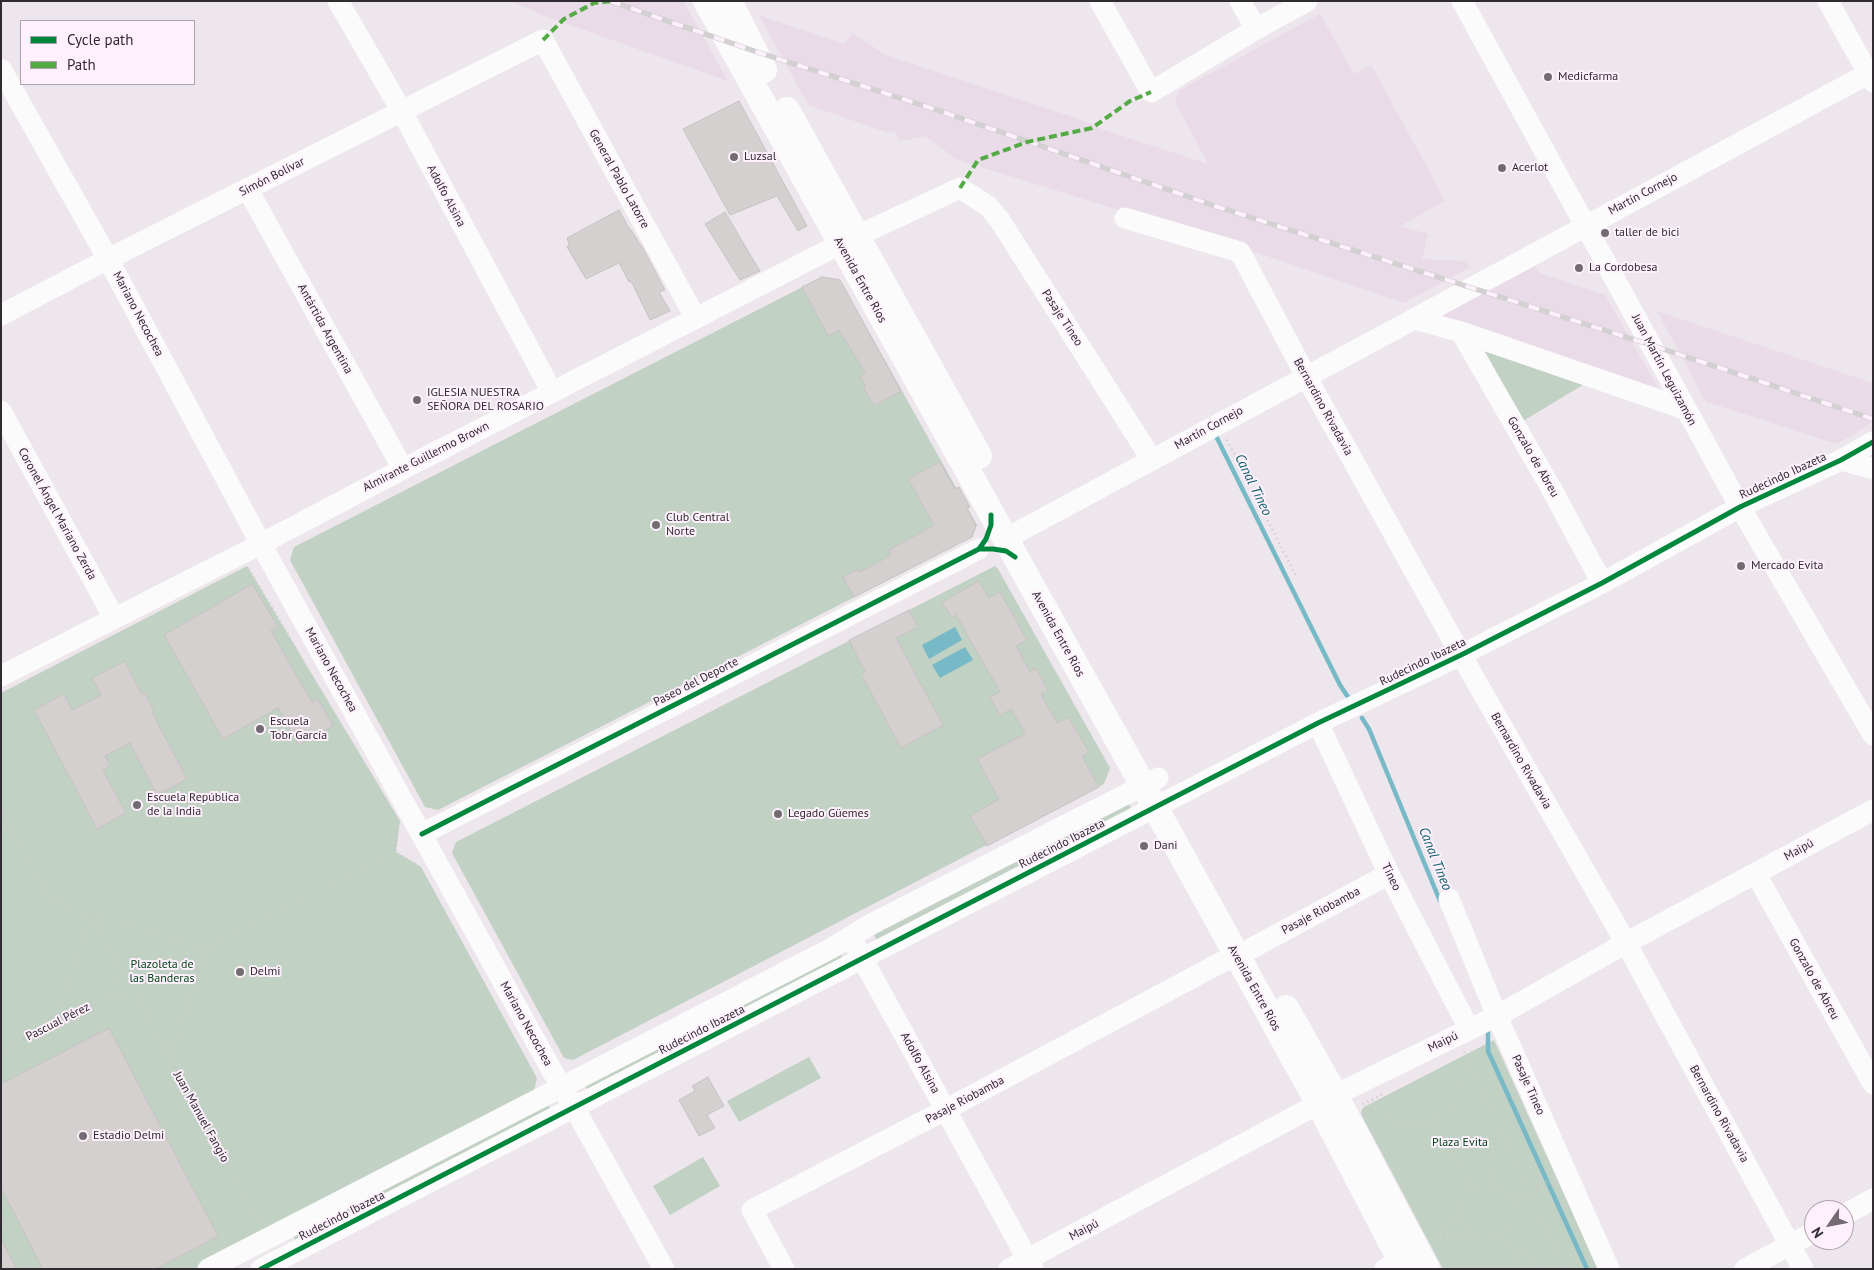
<!DOCTYPE html>
<meta charset="utf-8">
<style>
body{margin:0}
#map{position:relative;width:1874px;height:1270px;overflow:hidden;background:#ede6ec;font-family:"PT Sans",sans-serif}
canvas{display:block}
.frame{position:absolute;inset:0;border:2px solid #302b30;pointer-events:none}
.legend{position:absolute;left:20px;top:20px;width:175px;height:65px;box-sizing:border-box;background:#fef1fd;border:1px solid #aca2ab;margin:0;padding:6px 9px;list-style:none;font-size:15px;color:#302b30}
.legend li{display:flex;align-items:center;gap:10px;height:25px}
.legend b{width:25px;border:1px solid #aca2ab}
.north{position:absolute;left:1804px;top:1200px;width:50px;height:50px;box-sizing:border-box;background:#fef1fd;border:1px solid #aca2ab;border-radius:50%;rotate:237deg;font-size:14px;font-weight:700;line-height:20px;text-align:center;color:#302b30}
.north::after{content:'';display:block;margin:auto;width:18px;height:22px;background:#726c72;clip-path:polygon(50% 0,100% 100%,50% 72%,0 100%)}
</style>
<div id="map">
<canvas width="1874" height="1270"></canvas>
<div class="frame"></div>
<ul class="legend">
<li><b style="height:6px;background:#00873e"></b>Cycle path</li>
<li><b style="height:6px;background:#54ab45"></b>Path</li>
</ul>
<div class="north">N</div>
</div>
<script>
const ctx = document.querySelector('canvas').getContext('2d');
ctx.lineJoin = 'round';
function paint(path, color) {
  ctx.fillStyle = color;
  ctx.fill(path, 'evenodd');
}
function poly(rows) {
  const path = new Path2D();
  for (const r of rows) {
    if (r.length === 3) {
      path.moveTo(r[0] + r[2], r[1]);
      path.arc(r[0], r[1], r[2], 0, 2 * Math.PI);
      continue;
    }
    path.moveTo(r[0], r[1]);
    for (let i = 2; i < r.length; i += 2) path.lineTo(r[i], r[i + 1]);
  }
  return path;
}
function trace(path, color, width, dash) {
  ctx.strokeStyle = color;
  ctx.lineWidth = width;
  ctx.lineCap = dash ? 'butt' : 'round';
  ctx.setLineDash(dash || []);
  ctx.stroke(path);
}
function label(font, color, halo, rows, align = 'center') {
  ctx.font = font + ' "PT Sans",sans-serif';
  ctx.lineWidth = 4;
  ctx.setLineDash([]);
  ctx.textBaseline = 'middle';
  ctx.strokeStyle = halo;
  ctx.fillStyle = color;
  for (const [text, x, y, turn = 0] of rows) {
    ctx.save();
    ctx.translate(x, y);
    ctx.rotate((+turn || 0) * Math.PI / 180);
    ctx.textAlign = isNaN(turn) ? turn : align;
    if (halo) ctx.strokeText(text, 0, 0);
    ctx.fillText(text, 0, 0);
    ctx.restore();
  }
}
paint(poly([
 [512,1,683,1,728,81,539,14],
 [1320,14,1354,74,1371,65,1437,185,1437,186,1445,201,1400,226,1428,234,1422,259,1466,261,1470,267,1404,303,1261,254,958,160,925,136,900,141,894,131,889,133,808,105,760,16,845,44,852,33,886,55,1079,119,1104,130,1208,164,1175,101,1180,90],
 [1535,266,1540,273,1601,294,1604,293,1660,391,1438,317],
 [1657,311,1873,383,1873,422,1837,444,1710,403,1707,404]
]), '#e9dbe7');
paint(poly([
 [822,277,840,280,977,525,972,537,438,810,425,807,290,560,294,547],
 [1478,339,1591,380,1523,421],
 [247,566,400,821,396,852,421,867,537,1078,534,1091,196,1269,1,1269,1,693],
 [995,566,998,569,1110,768,1104,784,573,1060,564,1058,452,853,456,842],
 [1128,803,1132,810,878,943,874,935],
 [839,951,843,958,588,1091,584,1084],
 [1494,1040,1598,1269,1443,1269,1361,1114,1362,1109,1364,1107],
 [809,1057,821,1078,739,1122,727,1101],
 [547,1103,551,1111,297,1243,293,1236],
 [703,1157,720,1186,670,1215,653,1186]
]), '#c1d1c3');
paint(poly([
 [955,627,962,640,929,659,922,645],
 [965,647,973,660,940,678,932,665]
]), '#77b9c6');
trace(poly([
 [1216,436,1340,685,1350,700],
 [1362,718,1369,729,1440,901],
 [1488,1028,1488,1051,1587,1269]
]), '#77b9c6', 4.5);
const building = poly([
 [739,101,807,226,798,231,777,196,730,215,683,129,739,101],
 [619,210,630,230,631,230,644,250,665,290,659,292,670,311,650,320,631,281,629,282,619,263,586,279,567,247,569,244,567,238,619,210],
 [725,212,760,271,740,280,705,224,725,212],
 [822,277,840,280,901,391,874,406,863,387,866,386,860,376,865,373,839,330,828,336,802,287,822,277],
 [940,462,955,489,959,487,970,507,967,508,976,526,972,537,854,597,843,577,858,569,860,572,891,555,889,550,934,525,908,479,940,462],
 [979,581,989,598,1000,592,1027,640,1016,646,1030,672,1036,668,1048,690,1041,694,1057,723,1068,717,1089,752,1082,756,1099,787,987,846,970,816,999,799,977,759,1025,734,1011,709,1000,716,990,697,1000,692,956,615,952,618,942,602,979,581],
 [252,584,278,627,271,631,312,702,318,699,333,726,299,745,278,708,223,739,164,635,252,584],
 [909,610,918,627,896,638,943,725,901,748,861,674,865,672,849,640,909,610],
 [125,661,142,695,145,693,154,710,152,712,187,779,157,795,130,743,105,756,110,766,103,770,126,813,97,829,34,710,64,694,72,710,101,695,92,678,125,661],
 [109,1028,218,1236,156,1269,43,1269,1,1188,1,1084,109,1028],
 [708,1077,724,1106,707,1115,715,1128,699,1136,679,1100,695,1091,692,1086,708,1077],
 [1,1239,17,1269,1,1269,1,1239]
]);
paint(building, '#d5d0d0');
trace(building, '#c7c2c2', 1);
trace(poly([
 [1227,440,1296,576],
 [249,569,296,648],
 [1,811,46,892,76,916,92,915,122,971],
 [398,830,395,852,417,865],
 [122,971,146,978,139,1001,115,994,122,971],
 [146,978,395,852],
 [139,1001,259,1223],
 [54,1024,92,915,207,947,170,1060],
 [1,1051,115,994],
 [1464,1052,1525,1182],
 [1363,1104,1385,1093],
 [1366,1108,1400,1123,1412,1126,1423,1124,1432,1120,1448,1110,1456,1096,1465,1074,1467,1060],
 [1432,1120,1473,1187],
 [1529,1190,9],
 [1487,1211,27],
 [1489,1184,1498,1129],
 [1537,1186,1550,1180],
 [1532,1198,1565,1269],
 [1511,1199,1521,1194],
 [1,1216,30,1269],
 [1460,1216,1446,1223,1443,1227,1444,1237,1454,1240,1469,1232],
 [1495,1237,1548,1269],
 [1434,1240,1444,1235],
 [1516,1269,1519,1251]
]), '#c9c6c8', 2.5, [1, 4]);
trace(poly([
 [338,1,401,110,552,392],
 [1100,1,1151,92,1256,29,1307,1],
 [1240,1,1256,29],
 [1462,1,1740,507,1873,735],
 [1828,1,1873,82],
 [1,69,108,259,261,544,551,1069,574,1107,664,1269],
 [248,190,403,469],
 [1125,218,1240,252,1306,376,1461,655,1626,943,1803,1269],
 [1,315,108,259,543,40,695,317],
 [1414,319,1873,71],
 [1461,332,1551,488,1602,583],
 [1,411,114,618],
 [1841,460,1873,469],
 [1005,539,1414,319,1461,332,1685,409],
 [1,676,261,544,403,469,840,244,960,188,988,206,999,219,1152,460],
 [1318,723,1389,874,1469,1029],
 [422,834,979,549],
 [1756,874,1873,1084],
 [1449,899,1497,1016,1609,1269],
 [856,947,1033,1269],
 [1252,948,1389,874],
 [1844,1215,1873,1199],
 [208,1269,830,949,873,923,1158,778],
 [261,1269,1318,723,1461,655,1602,583,1740,507,1841,460,1873,442],
 [784,1269,752,1210,945,1110,1235,955],
 [1009,1269,1335,1095,1497,1016,1626,943,1873,810],
 [1385,1269,1400,1261],
 [1745,1269,1814,1232]
]), '#fcfbfc', 21);
trace(poly([
 [706,1,1155,807,1319,1104,1405,1269],
 [729,1,764,70],
 [787,110,979,456],
 [1286,1008,1335,1095,1427,1269]
]), '#fcfbfc', 26);
const rail = poly([
 [610,1,754,51,934,109,1215,206,1651,345,1873,419]
]);
trace(rail, '#d3d0d2', 5.5);
trace(rail, '#fef1fd', 4, [11]);
trace(poly([
 [543,40,564,19,594,3,613,1],
 [960,188,978,160,1027,142,1092,128,1130,101,1151,92]
]), '#54ab45', 4, [8, 4]);
trace(poly([
 [991,515,991,525,986,539,979,549,993,549,1006,551,1015,557],
 [422,834,979,549],
 [261,1269,1318,723,1461,655,1602,583,1740,507,1841,460,1873,442]
]), '#00873e', 5);
for (const [x, y, r, color] of [
 [1548,77,5,"#726c72"],
 [734,157,5,"#726c72"],
 [1502,168,5,"#726c72"],
 [1605,233,5,"#726c72"],
 [1579,268,5,"#726c72"],
 [417,400,5,"#726c72"],
 [656,525,5,"#726c72"],
 [1741,566,5,"#726c72"],
 [260,729,5,"#726c72"],
 [137,805,5,"#726c72"],
 [778,814,5,"#726c72"],
 [1144,846,5,"#726c72"],
 [240,972,5,"#726c72"],
 [83,1136,5,"#726c72"]
]) {
  const dot = new Path2D();
  dot.arc(x, y, r, 0, 2 * Math.PI);
  ctx.fillStyle = color;
  ctx.fill(dot);
  trace(dot, '#fef1fd', 2);
}
label('12px', '#302b30', '#fef1fd', [
 ["Medicfarma",1558,77],
 ["Luzsal",744,157],
 ["Acerlot",1512,168],
 ["taller de bici",1615,233],
 ["La Cordobesa",1589,268],
 ["IGLESIA NUESTRA",427,393],
 ["SEÑORA DEL ROSARIO",427,407],
 ["Club Central",666,518],
 ["Norte",666,532],
 ["Mercado Evita",1751,566],
 ["Escuela",270,722],
 ["Tobr García",270,736],
 ["Escuela República",147,798],
 ["de la India",147,812],
 ["Legado Güemes",788,814],
 ["Dani",1154,846],
 ["Delmi",250,972],
 ["Estadio Delmi",93,1136]
], 'left');
label('12px', '#302b30', '#fef1fd', [
 ["Simón Bolívar",272,177,-27],
 ["General Pablo Latorre",619,179,61],
 ["Martín Cornejo",1643,194,-28],
 ["Adolfo Alsina",446,196,62],
 ["Avenida Entre Ríos",860,280,61],
 ["Mariano Necochea",138,314,62],
 ["Pasaje Tineo",1062,318,57],
 ["Antártida Argentina",325,329,61],
 ["Juan Martín Leguizamón",1664,370,62],
 ["Bernardino Rivadavia",1323,407,61],
 ["Martín Cornejo",1209,428,-29],
 ["Almirante Guillermo Brown",426,457,-27],
 ["Gonzalo de Abreu",1533,457,60],
 ["Rudecindo Ibazeta",1783,476,-25],
 ["Coronel Ángel Mariano Zerda",57,514,61],
 ["Avenida Entre Ríos",1058,634,61],
 ["Rudecindo Ibazeta",1423,662,-26],
 ["Mariano Necochea",331,670,61],
 ["Paseo del Deporte",696,682,-27],
 ["Bernardino Rivadavia",1521,761,60],
 ["Rudecindo Ibazeta",1062,844,-27],
 ["Maipú",1799,850,-29],
 ["Tineo",1391,877,64],
 ["Pasaje Riobamba",1321,911,-28],
 ["Gonzalo de Abreu",1814,979,61],
 ["Avenida Entre Ríos",1254,988,61],
 ["Pascual Pérez",58,1022,-27],
 ["Mariano Necochea",526,1024,61],
 ["Rudecindo Ibazeta",702,1030,-27],
 ["Maipú",1443,1042,-26],
 ["Adolfo Alsina",920,1063,61],
 ["Pasaje Tineo",1528,1085,66],
 ["Pasaje Riobamba",965,1100,-28],
 ["Bernardino Rivadavia",1719,1114,61],
 ["Juan Manuel Fangio",201,1117,61],
 ["Rudecindo Ibazeta",342,1216,-27],
 ["Maipú",1084,1230,-28]
]);
label('12px', '#034618', '#fef1fd', [
 ["Plazoleta de",162,965],
 ["las Banderas",162,979],
 ["Plaza Evita",1460,1143]
]);
label('italic 14px', '#0f616c', '#fef1fd', [
 ["Canal Tineo",1253,485,64],
 ["Canal Tineo",1435,859,68]
]);
</script>
